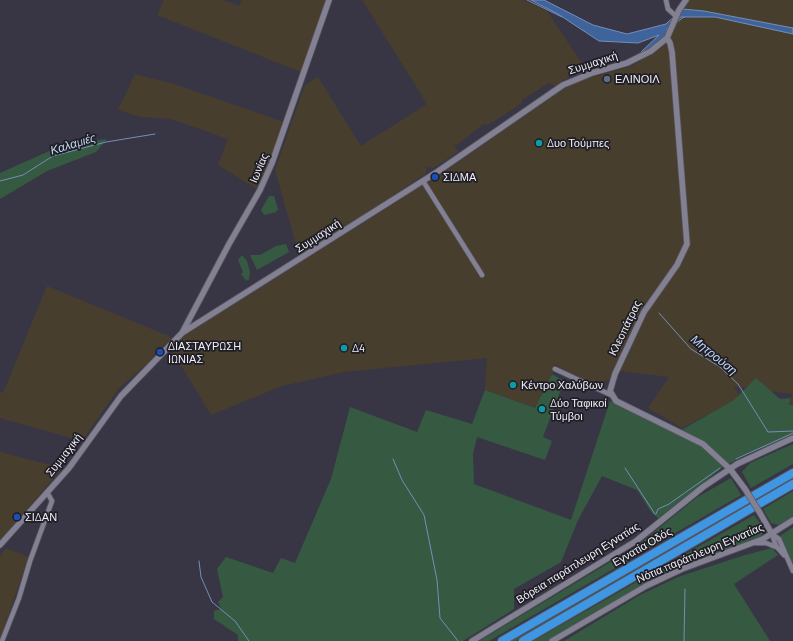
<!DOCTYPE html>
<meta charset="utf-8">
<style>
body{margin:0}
canvas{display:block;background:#383545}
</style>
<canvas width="793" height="641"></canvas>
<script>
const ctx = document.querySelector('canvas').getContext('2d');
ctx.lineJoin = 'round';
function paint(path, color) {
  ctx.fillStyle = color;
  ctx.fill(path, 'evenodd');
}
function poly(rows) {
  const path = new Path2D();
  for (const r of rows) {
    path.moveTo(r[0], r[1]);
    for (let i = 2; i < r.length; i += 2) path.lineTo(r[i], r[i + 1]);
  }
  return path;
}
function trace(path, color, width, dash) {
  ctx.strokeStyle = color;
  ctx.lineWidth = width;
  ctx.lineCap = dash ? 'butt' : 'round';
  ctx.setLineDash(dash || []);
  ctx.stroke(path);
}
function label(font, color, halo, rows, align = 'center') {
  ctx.font = font + ' Barlow,sans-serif';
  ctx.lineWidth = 3.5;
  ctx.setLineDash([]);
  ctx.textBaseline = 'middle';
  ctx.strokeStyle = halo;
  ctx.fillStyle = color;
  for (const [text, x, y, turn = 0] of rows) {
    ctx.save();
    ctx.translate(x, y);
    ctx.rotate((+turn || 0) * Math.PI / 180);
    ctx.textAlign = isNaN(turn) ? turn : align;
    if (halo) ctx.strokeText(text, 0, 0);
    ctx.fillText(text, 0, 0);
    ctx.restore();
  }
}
paint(poly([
 [164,0,223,0,239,6,242,0,326,0,301,72,157,15],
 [362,0,523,0,547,11,587,71,571,75,555,86,549,83,522,100,521,104,488,125,484,124,455,146,450,139,458,152,433,168,429,167,426,169,426,173,300,258,275,170,305,85,318,77,361,146,427,104],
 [689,0,793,0,793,406,790,404,792,394,733,386,739,394,735,400,682,428,648,408,669,377,613,370,609,380,593,384,548,361,556,366,535,408,485,390,487,358,344,372,282,386,211,415,172,350,184,336,446,171,562,90,578,81,632,66,660,49,670,39,680,12],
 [135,74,174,84,284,122,258,190,218,165,228,139,171,119,141,117,118,110],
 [47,286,171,337,170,340,153,355,153,359,119,388,82,441,0,418,0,392,3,393],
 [0,452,62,468,0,541],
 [6,548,29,557,0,639,0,557]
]), '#483e2e');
paint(poly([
 [107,139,96,152,47,171,0,199,0,173,63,145],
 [269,196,274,196,278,209,276,212,264,215,261,210],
 [286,244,289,252,257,270,250,255,260,255,276,246],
 [242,255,247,261,250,272,249,279,246,281,241,274,243,272,238,260],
 [552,374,564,381,543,437,552,441,545,460,477,437,473,454,474,484,571,520,610,401,676,433,734,400,756,378,780,399,791,398,789,404,793,406,793,436,745,455,723,467,659,519,652,513,637,490,602,476,578,520,561,562,514,589,514,609,463,641,238,641,238,635,214,619,214,611,221,609,218,602,223,597,217,569,226,557,273,573,281,558,295,563,331,479,350,407,417,432,426,410,472,424,485,390,535,408],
 [793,444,793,464,751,488,742,472,750,463],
 [793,477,793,480,516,641,511,641],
 [731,478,741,495,489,641,479,641,637,546,696,498],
 [793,491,793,516,779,525,771,523,763,509],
 [754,515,765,530,761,536,621,598,548,641,533,641],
 [793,527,793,566,781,542,780,536],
 [772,548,778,555,734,584,770,641,564,641,640,595,678,577,745,555]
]), '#355a41');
const water = poly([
 [531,0,544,0,593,25,627,34,666,24,682,9,704,11,793,28,793,34,715,17,681,17,667,29,666,34,658,44,644,53,641,52,659,35,638,43,599,41,558,14,531,0]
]);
paint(water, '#3f649b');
trace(water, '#758eb8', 1);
trace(poly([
 [527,0,562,17],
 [677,22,684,17],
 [0,181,23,175,53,156,106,142,155,134],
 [659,313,691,349,720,367,738,384,768,432,793,431],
 [393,459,402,480,424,515,437,580,440,618,458,641],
 [736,459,793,433],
 [625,468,655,514],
 [656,514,658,509,669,504,720,468],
 [199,561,201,577,212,602,235,621,249,641],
 [684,641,685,589]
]), '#758eb8', 1);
const minor = poly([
 [666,0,668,9,676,16],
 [423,181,482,275],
 [555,369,611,395],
 [772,534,779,539,793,571],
 [772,534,776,546,784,555],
 [755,543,766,543,776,547],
 [2,641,19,598,30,561,52,501,47,492]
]);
const tertiary = poly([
 [667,38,670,43,672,52,687,244,677,265,644,312,615,374,610,391,616,401,703,444,730,469,745,489],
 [182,333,229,244,260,190,272,163,329,0],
 [760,513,772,534],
 [0,545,69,468,121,396,182,333,437,172,563,85,592,73,627,63,651,51,667,38,679,10,686,0],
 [472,641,636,541,703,487,737,464,793,438],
 [552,641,646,586,682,569,763,539,793,520]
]);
const motorway = poly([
 [502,641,793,473],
 [523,641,793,484]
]);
trace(minor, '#565461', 6);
trace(tertiary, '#565461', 7);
trace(motorway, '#565461', 10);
trace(minor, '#838092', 4.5);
trace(tertiary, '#838092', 5.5);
trace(motorway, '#3f96e2', 8);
const tertiaryBridge = poly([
 [745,489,760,513]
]);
trace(tertiaryBridge, '#565461', 7, []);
trace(tertiaryBridge, '#838092', 5.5);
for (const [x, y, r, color] of [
 [607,79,4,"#5c6f8a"],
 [539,143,4,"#0f9aa8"],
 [435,177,4,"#1a4fb4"],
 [344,348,4,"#0f9aa8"],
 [160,352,4,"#1a4fb4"],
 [513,385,4,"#0f9aa8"],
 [542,409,4,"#0f9aa8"],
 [17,517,4,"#1a4fb4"]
]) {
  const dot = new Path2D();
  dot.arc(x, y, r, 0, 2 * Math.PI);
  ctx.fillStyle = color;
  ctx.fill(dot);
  trace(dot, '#1f1e25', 1.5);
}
label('11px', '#f2f0fb', '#1f1e25', [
 ["Συμμαχική",593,63,-18],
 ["Ιωνίας",259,168,-67],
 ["Συμμαχική",318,236,-33],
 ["Κλεοπάτρας",625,328,-64],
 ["Συμμαχική",64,455,-52],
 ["Εγνατία Οδός",642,547,-30],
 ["Νότια παράπλευρη Εγνατίας",700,553,-23],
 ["Βόρεια παράπλευρη Εγνατίας",578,563,-32]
]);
label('11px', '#f2f0fb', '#1f1e25', [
 ["ΕΛΙΝΟΙΛ",615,79],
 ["Δυο Τούμπες",547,143],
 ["ΣΙΔΜΑ",443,177],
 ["ΔΙΑΣΤΑΥΡΩΣΗ",168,346],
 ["ΙΩΝΙΑΣ",168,359],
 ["Δ4",352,348],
 ["Κέντρο Χαλύβων",521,385],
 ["Δύο Ταφικοί",550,403],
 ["Τύμβοι",550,416],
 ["ΣΙΔΑΝ",25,517]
], 'left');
label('italic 12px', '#c2d8f9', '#1f1e25', [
 ["Καλαμιές",73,144,-17],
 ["Μητρούση",714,355,39]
]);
</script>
